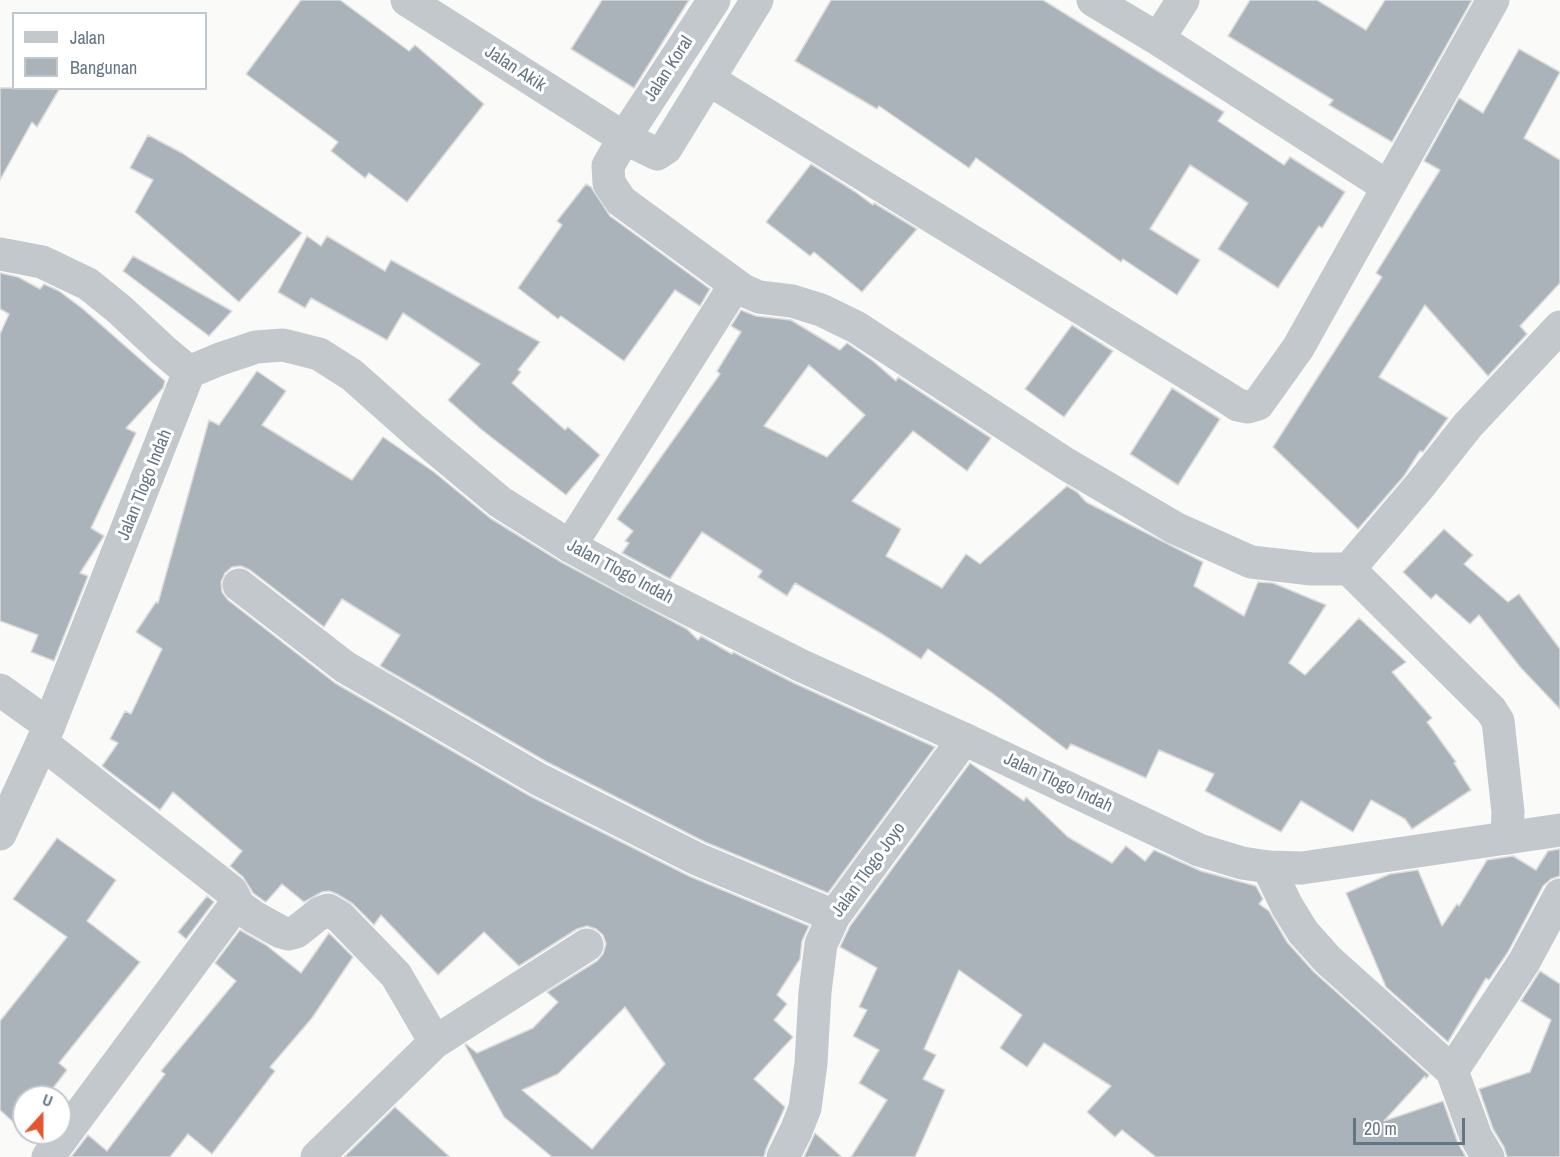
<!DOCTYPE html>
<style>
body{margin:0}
#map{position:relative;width:1560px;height:1157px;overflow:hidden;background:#fafaf8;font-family:"Archivo Narrow",sans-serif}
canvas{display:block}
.legend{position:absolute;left:12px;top:12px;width:195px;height:78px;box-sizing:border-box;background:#fff;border:2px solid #c1c8cd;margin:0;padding:8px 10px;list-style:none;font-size:18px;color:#657683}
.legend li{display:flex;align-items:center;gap:12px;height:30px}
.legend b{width:30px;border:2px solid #c1c8cd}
.north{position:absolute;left:12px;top:1085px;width:60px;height:60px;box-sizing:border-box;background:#fff;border:2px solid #c1c8cd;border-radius:50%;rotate:21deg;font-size:16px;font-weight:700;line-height:24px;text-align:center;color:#657683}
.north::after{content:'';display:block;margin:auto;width:21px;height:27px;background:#e4572e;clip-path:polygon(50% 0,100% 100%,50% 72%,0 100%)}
.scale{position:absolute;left:1353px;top:1118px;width:112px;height:27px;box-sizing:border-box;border:3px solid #657683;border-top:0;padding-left:8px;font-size:18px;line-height:21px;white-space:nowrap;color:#657683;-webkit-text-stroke:4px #fff;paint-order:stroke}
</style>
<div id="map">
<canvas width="1560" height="1157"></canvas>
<ul class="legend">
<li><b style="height:8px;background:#c3c8cc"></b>Jalan</li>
<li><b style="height:16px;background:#aab3b9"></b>Bangunan</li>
</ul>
<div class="north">U</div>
<div class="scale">20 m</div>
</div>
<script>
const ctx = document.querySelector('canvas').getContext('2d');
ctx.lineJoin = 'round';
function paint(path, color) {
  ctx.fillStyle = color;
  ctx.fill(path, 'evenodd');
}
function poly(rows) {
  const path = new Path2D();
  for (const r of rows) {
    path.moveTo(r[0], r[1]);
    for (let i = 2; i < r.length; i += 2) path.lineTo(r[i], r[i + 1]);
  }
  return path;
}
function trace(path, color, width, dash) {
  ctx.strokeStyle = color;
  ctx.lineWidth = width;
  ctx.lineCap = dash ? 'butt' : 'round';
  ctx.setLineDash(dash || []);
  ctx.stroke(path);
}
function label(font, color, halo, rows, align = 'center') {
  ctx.font = font + ' "Archivo Narrow",sans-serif';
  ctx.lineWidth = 6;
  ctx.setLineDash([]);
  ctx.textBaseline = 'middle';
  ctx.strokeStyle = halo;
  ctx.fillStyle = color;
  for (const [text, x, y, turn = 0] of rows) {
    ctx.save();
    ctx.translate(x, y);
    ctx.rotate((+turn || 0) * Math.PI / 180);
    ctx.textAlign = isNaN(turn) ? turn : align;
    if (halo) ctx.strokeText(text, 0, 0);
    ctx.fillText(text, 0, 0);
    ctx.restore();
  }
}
const building = poly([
 [301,0,340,0,409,51,415,45,484,104,407,202,369,173,365,178,331,151,338,142,246,74,301,0],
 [602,0,689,0,634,88,571,49,602,0],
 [831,0,1043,0,1224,112,1218,121,1284,165,1290,157,1345,192,1322,228,1319,226,1278,288,1218,249,1248,203,1190,165,1150,229,1200,260,1177,295,1123,259,1121,262,976,158,969,168,879,106,877,109,795,61,831,0],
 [1250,0,1317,0,1366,30,1385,0,1472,0,1392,142,1329,105,1333,100,1228,36,1250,0],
 [1519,49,1560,72,1524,138,1560,160,1560,283,1520,326,1527,334,1488,376,1425,305,1379,377,1448,418,1423,452,1420,451,1404,476,1358,529,1273,447,1382,277,1376,273,1440,170,1424,161,1459,98,1483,113,1519,49],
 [0,88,60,88,37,127,32,122,0,180,0,88],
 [148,135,182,153,302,233,239,302,135,212,153,180,130,168,148,135],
 [811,164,854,191,873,205,874,203,917,229,862,292,814,252,810,256,766,222,811,164],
 [586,184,591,187,610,216,710,289,700,306,675,290,624,361,561,316,558,319,518,288,562,225,557,221,586,184],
 [307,236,321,246,327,236,385,271,391,260,540,342,518,370,521,372,512,383,565,430,568,427,600,455,566,495,482,430,448,400,480,364,403,313,387,340,311,298,305,308,278,292,307,236],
 [133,256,232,311,209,336,123,271,133,256],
 [0,273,18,277,40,289,44,284,59,291,83,309,165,381,163,388,126,428,136,433,91,528,104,536,80,573,88,576,54,661,31,652,38,635,0,621,0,334,9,314,0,309,0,273],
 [741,310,756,316,791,320,840,350,847,343,873,361,896,381,898,377,991,438,967,471,913,431,852,501,901,529,886,556,942,588,966,554,980,564,1067,486,1077,492,1086,502,1203,562,1194,586,1244,616,1258,582,1273,583,1326,605,1289,663,1305,675,1359,618,1406,662,1392,672,1432,718,1427,722,1456,762,1454,763,1471,790,1412,829,1405,819,1371,800,1353,832,1301,801,1281,832,1205,791,1214,774,1159,750,1146,778,1071,744,1067,750,992,693,928,649,921,659,882,634,795,583,787,596,758,577,762,571,702,532,670,579,622,553,629,543,625,541,633,531,617,519,720,374,717,371,741,332,731,326,741,310],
 [809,365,865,415,827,457,764,426,809,365],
 [1072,325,1113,351,1064,417,1025,389,1072,325],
 [257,371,286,391,262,425,352,480,383,437,434,472,490,518,561,562,687,629,698,640,701,636,732,654,733,652,794,683,935,747,828,893,705,842,547,762,380,666,400,635,342,599,324,627,250,570,241,566,232,567,225,573,221,582,222,592,228,600,335,683,530,796,689,876,809,926,802,941,800,959,777,995,787,1004,774,1020,793,1037,754,1079,785,1107,766,1149,764,1157,552,1157,504,1117,465,1045,466,1044,477,1053,533,1028,558,1002,547,992,597,961,603,954,606,944,603,935,596,929,587,926,577,929,519,966,484,932,438,975,381,915,374,925,353,904,337,894,329,891,322,892,304,902,282,884,266,902,264,901,253,893,243,877,230,866,242,851,173,792,160,810,102,766,118,743,110,739,125,711,131,714,162,649,136,632,156,602,158,603,209,420,219,425,257,371],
 [625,1007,665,1064,592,1149,522,1090,558,1074,625,1007],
 [1172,388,1220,419,1178,485,1130,454,1172,388],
 [1444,529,1473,555,1464,564,1508,602,1519,594,1560,649,1560,709,1521,668,1479,615,1470,624,1436,594,1431,599,1403,572,1444,529],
 [970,763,1024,801,1026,797,1068,837,1112,863,1126,846,1145,861,1154,850,1201,871,1256,886,1263,899,1259,904,1269,911,1287,942,1314,972,1429,1075,1426,1079,1425,1076,1384,1121,1443,1101,1458,1143,1466,1157,1156,1157,1122,1130,1115,1137,1087,1112,1111,1086,1044,1043,1027,1067,1000,1048,1022,1015,959,970,924,1049,936,1055,923,1079,945,1090,915,1157,851,1157,887,1100,859,1083,879,1050,853,1036,867,1010,859,1007,877,968,840,947,850,926,970,763],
 [57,838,116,880,87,921,140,962,59,1063,67,1070,46,1097,24,1097,24,1133,42,1133,35,1143,22,1133,23,1131,0,1110,0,1021,67,937,13,899,57,838],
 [1560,849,1560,876,1551,879,1543,886,1508,952,1489,980,1486,978,1448,1042,1386,987,1346,893,1390,874,1418,870,1442,926,1457,904,1459,906,1487,860,1513,856,1536,870,1548,851,1560,849],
 [207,896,214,902,186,939,178,932,207,896],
 [240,930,266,945,301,973,329,933,353,957,312,1018,270,1067,275,1071,212,1154,188,1134,170,1157,71,1157,88,1135,107,1151,165,1074,161,1071,236,981,215,963,240,930],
 [1540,971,1560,984,1560,1157,1507,1157,1504,1147,1493,1129,1479,1089,1530,1072,1551,1020,1521,1001,1540,971],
 [395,1107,450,1157,344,1157,395,1107],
 [815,1133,842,1157,804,1157,815,1133]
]);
paint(building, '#aab3b9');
trace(building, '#dcdcda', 1.5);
trace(poly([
 [407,0,624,138,657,154,666,148,757,0],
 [714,0,624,138,608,166,609,183,621,201,743,290,759,297,792,301,821,310,856,327,1066,464,1175,528,1251,562,1312,569,1349,569,1491,710,1498,721,1508,812,1507,838],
 [1093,0,1158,39,1388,187],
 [1158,39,1183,0],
 [708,79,1224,396,1238,405,1248,407,1258,404,1298,348,1493,0],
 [0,254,42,262,88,284,119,309,163,350,189,372],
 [570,546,735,285],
 [1349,569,1418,488,1468,425,1560,327],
 [239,585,345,667,538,779,697,859,834,916],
 [0,690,49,725],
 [42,743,231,891,236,900,236,904,254,917,281,932,288,934,296,932,320,913,328,910,340,917,396,975,435,1042],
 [1268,867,1287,906,1303,932,1328,960,1452,1071,1476,1137,1488,1157],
 [1452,1071,1524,962,1560,895],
 [48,1157,236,904],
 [317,1157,435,1042,587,945],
 [783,1157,796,1131,805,1108,811,1063,815,992,821,944,834,916,964,739]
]), '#c3c8cc', 33);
trace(poly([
 [0,834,42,743,189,372,220,359,256,347,283,345,319,354,352,375,415,431,500,502,570,546,641,585,802,666,964,739,1199,850,1242,863,1268,867,1302,868,1560,830]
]), '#c3c8cc', 33);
label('18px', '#657683', '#fff', [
 ["Jalan Akik",515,69,33],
 ["Jalan Koral",669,69,-57],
 ["Jalan Tlogo Indah",145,485,-68],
 ["Jalan Tlogo Indah",620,572,28],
 ["Jalan Tlogo Indah",1058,783,25],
 ["Jalan Tlogo Joyo",869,870,-54]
]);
</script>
